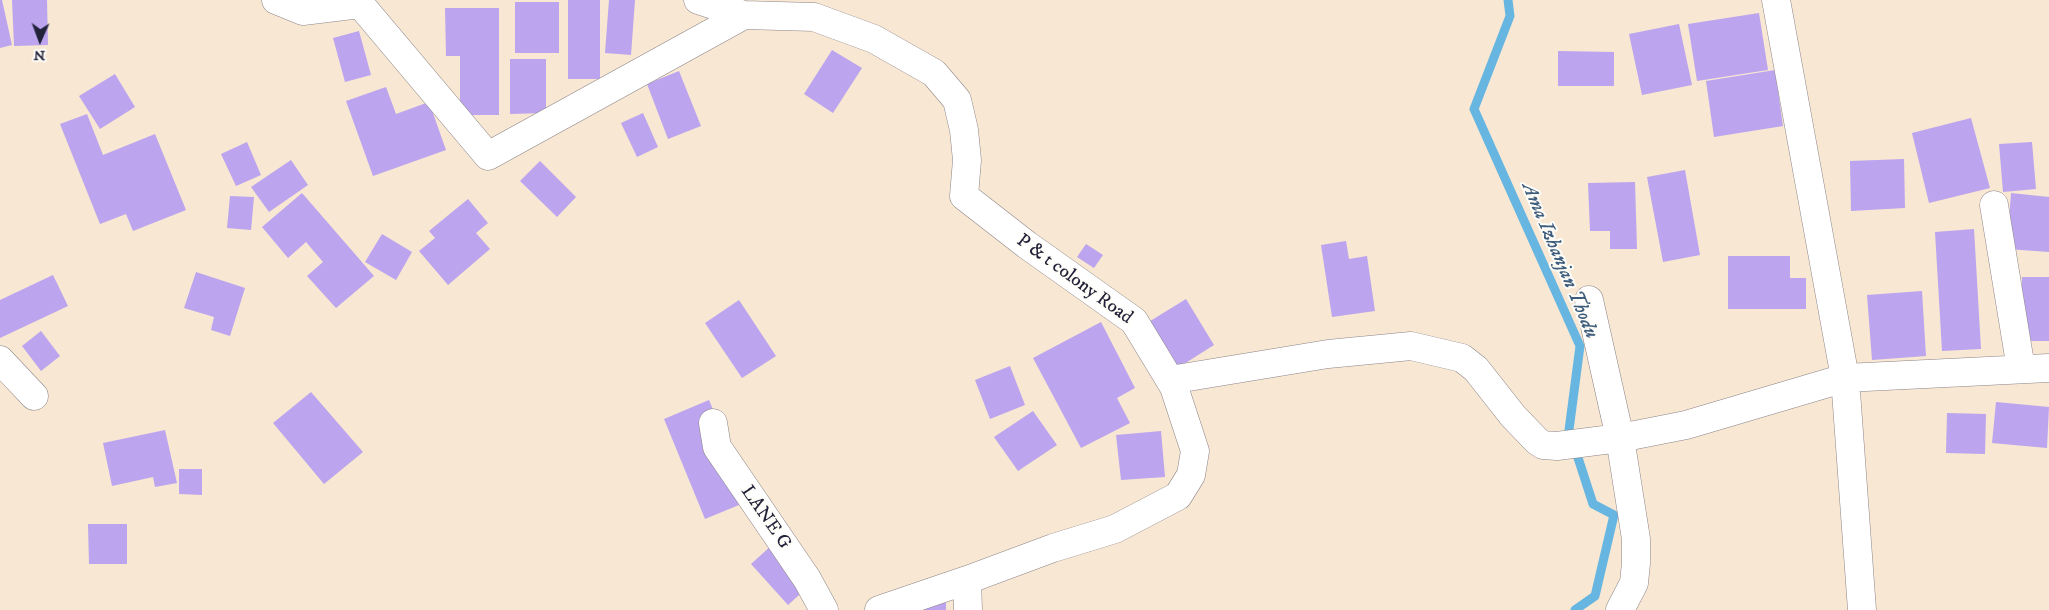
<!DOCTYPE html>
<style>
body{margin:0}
#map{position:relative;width:2049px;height:610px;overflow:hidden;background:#f7e7d3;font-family:"IM FELL DW Pica",serif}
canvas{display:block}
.north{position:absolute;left:15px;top:15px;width:50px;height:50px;-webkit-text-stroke:4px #fdfcf7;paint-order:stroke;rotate:182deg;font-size:14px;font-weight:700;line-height:20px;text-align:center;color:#22223b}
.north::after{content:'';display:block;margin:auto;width:18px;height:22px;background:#22223b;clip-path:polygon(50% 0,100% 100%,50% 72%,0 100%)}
</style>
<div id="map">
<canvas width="2049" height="610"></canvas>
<div class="north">N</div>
</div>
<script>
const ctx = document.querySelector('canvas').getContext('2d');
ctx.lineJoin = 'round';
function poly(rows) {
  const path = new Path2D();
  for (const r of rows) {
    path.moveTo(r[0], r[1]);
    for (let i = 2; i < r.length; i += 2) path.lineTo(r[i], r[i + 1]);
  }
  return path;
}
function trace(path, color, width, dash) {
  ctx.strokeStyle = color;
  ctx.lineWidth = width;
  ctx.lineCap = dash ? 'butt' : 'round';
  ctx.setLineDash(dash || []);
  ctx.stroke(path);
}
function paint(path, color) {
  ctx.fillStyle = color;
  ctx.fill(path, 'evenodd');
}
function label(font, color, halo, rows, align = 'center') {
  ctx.font = font + ' "IM FELL DW Pica",serif';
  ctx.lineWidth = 4;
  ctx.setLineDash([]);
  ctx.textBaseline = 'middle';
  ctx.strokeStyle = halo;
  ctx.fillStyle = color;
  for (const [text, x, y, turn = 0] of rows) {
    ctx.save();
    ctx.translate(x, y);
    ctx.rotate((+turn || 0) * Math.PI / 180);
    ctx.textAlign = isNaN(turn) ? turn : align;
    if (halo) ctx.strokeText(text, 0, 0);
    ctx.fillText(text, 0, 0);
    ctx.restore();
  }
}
trace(poly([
 [1508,0,1510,16,1474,109,1580,346,1569,430,1593,504,1614,515,1595,596,1575,610]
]), '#67b6e1', 9);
paint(poly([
 [0,0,2,0,12,45,0,48],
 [12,0,47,0,48,45,14,46],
 [568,0,600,0,600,79,568,79],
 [609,0,635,0,631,55,605,53],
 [515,2,559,2,559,53,515,53],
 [445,8,499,8,499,115,460,115,460,56,446,56],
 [1759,13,1768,70,1697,81,1688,24],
 [1679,24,1692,85,1642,95,1629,34],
 [359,31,371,75,345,82,333,38],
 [832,50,862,68,833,113,804,94],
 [1558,51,1614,52,1614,86,1558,86],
 [510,59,546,59,546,113,510,114],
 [1775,70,1783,126,1714,137,1706,81],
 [679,71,701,126,668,139,647,84],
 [115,74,135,107,100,129,79,96],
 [386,87,396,114,429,102,446,150,373,176,346,101],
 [643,113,658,147,637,157,621,123],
 [87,114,103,155,155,134,186,210,133,231,126,214,100,224,60,124],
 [1971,118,1990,188,1929,203,1912,133],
 [247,142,261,175,236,186,221,154],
 [2032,142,2036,189,2003,192,1999,144],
 [1904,159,1905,208,1851,211,1850,161],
 [291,160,308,185,269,212,251,187],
 [540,161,576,197,557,217,520,181],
 [1685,170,1700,255,1663,262,1647,177],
 [1635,182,1637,249,1610,249,1610,231,1590,231,1588,183],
 [302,193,374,276,336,308,307,276,323,262,306,242,288,258,262,227],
 [2011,193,2049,197,2049,252,2007,249],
 [230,196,254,197,251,230,227,228],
 [468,199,488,223,476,233,490,249,448,285,419,251,435,238,429,231],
 [1974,229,1981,349,1942,351,1935,232],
 [382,234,412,252,396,280,365,262],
 [1346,241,1349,259,1367,256,1375,311,1332,317,1321,245],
 [1086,244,1103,255,1094,268,1077,257],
 [1728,256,1790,256,1790,278,1806,278,1806,309,1728,309],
 [196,272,245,288,230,336,211,330,214,317,184,308],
 [53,275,68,306,0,338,0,300],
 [2022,277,2049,277,2049,341,2022,341],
 [1922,291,1926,356,1872,360,1867,295],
 [1186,299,1214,345,1176,369,1147,323],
 [739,300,776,356,742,378,705,323],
 [1101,322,1135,388,1117,398,1130,423,1081,448,1033,358],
 [41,331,60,356,41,371,22,346],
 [1010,366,1025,405,990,419,975,380],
 [311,392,363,452,324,484,273,423],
 [709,400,751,500,705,519,664,419],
 [1996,402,2049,407,2047,448,1992,443],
 [1033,411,1057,445,1018,471,994,437],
 [1947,413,1986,414,1985,454,1946,453],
 [165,430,177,483,155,487,153,477,112,486,103,443],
 [1161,431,1165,477,1121,480,1116,435],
 [179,469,202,469,202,495,179,494],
 [88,524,127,524,127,564,89,564],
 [783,535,820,576,788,605,751,564],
 [946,600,946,610,898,610]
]), '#bca4ee');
const minor = poly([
 [276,0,303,11,360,4,488,156,744,15,814,17,874,39,934,73,957,100,964,130,967,160,964,196,1027,245,1134,321,1174,387,1195,451,1191,475,1178,496,1115,529,1053,548,967,580,968,610],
 [698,0,744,15],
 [1776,0,1845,378,1862,610],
 [1994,205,2021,369],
 [1589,300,1620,438,1636,539,1636,563,1634,583,1620,610],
 [0,360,34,396],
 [1170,380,1328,354,1411,346,1462,358,1476,369,1513,416,1537,441,1543,445,1557,446,1620,438,1686,425,1845,378,2049,368],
 [713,423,717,447,807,579,824,610],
 [879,610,967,580]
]);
trace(minor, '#8c8487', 29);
trace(minor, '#fff', 28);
label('19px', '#22223b', '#fdfcf7', [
 ["P & t colony Road",1074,280,36],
 ["LANE G",765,518,55]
]);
label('italic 20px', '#3e5d7d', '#fdfcf7', [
 ["Ama Izhanjan Thodu",1559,261,67]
]);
</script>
